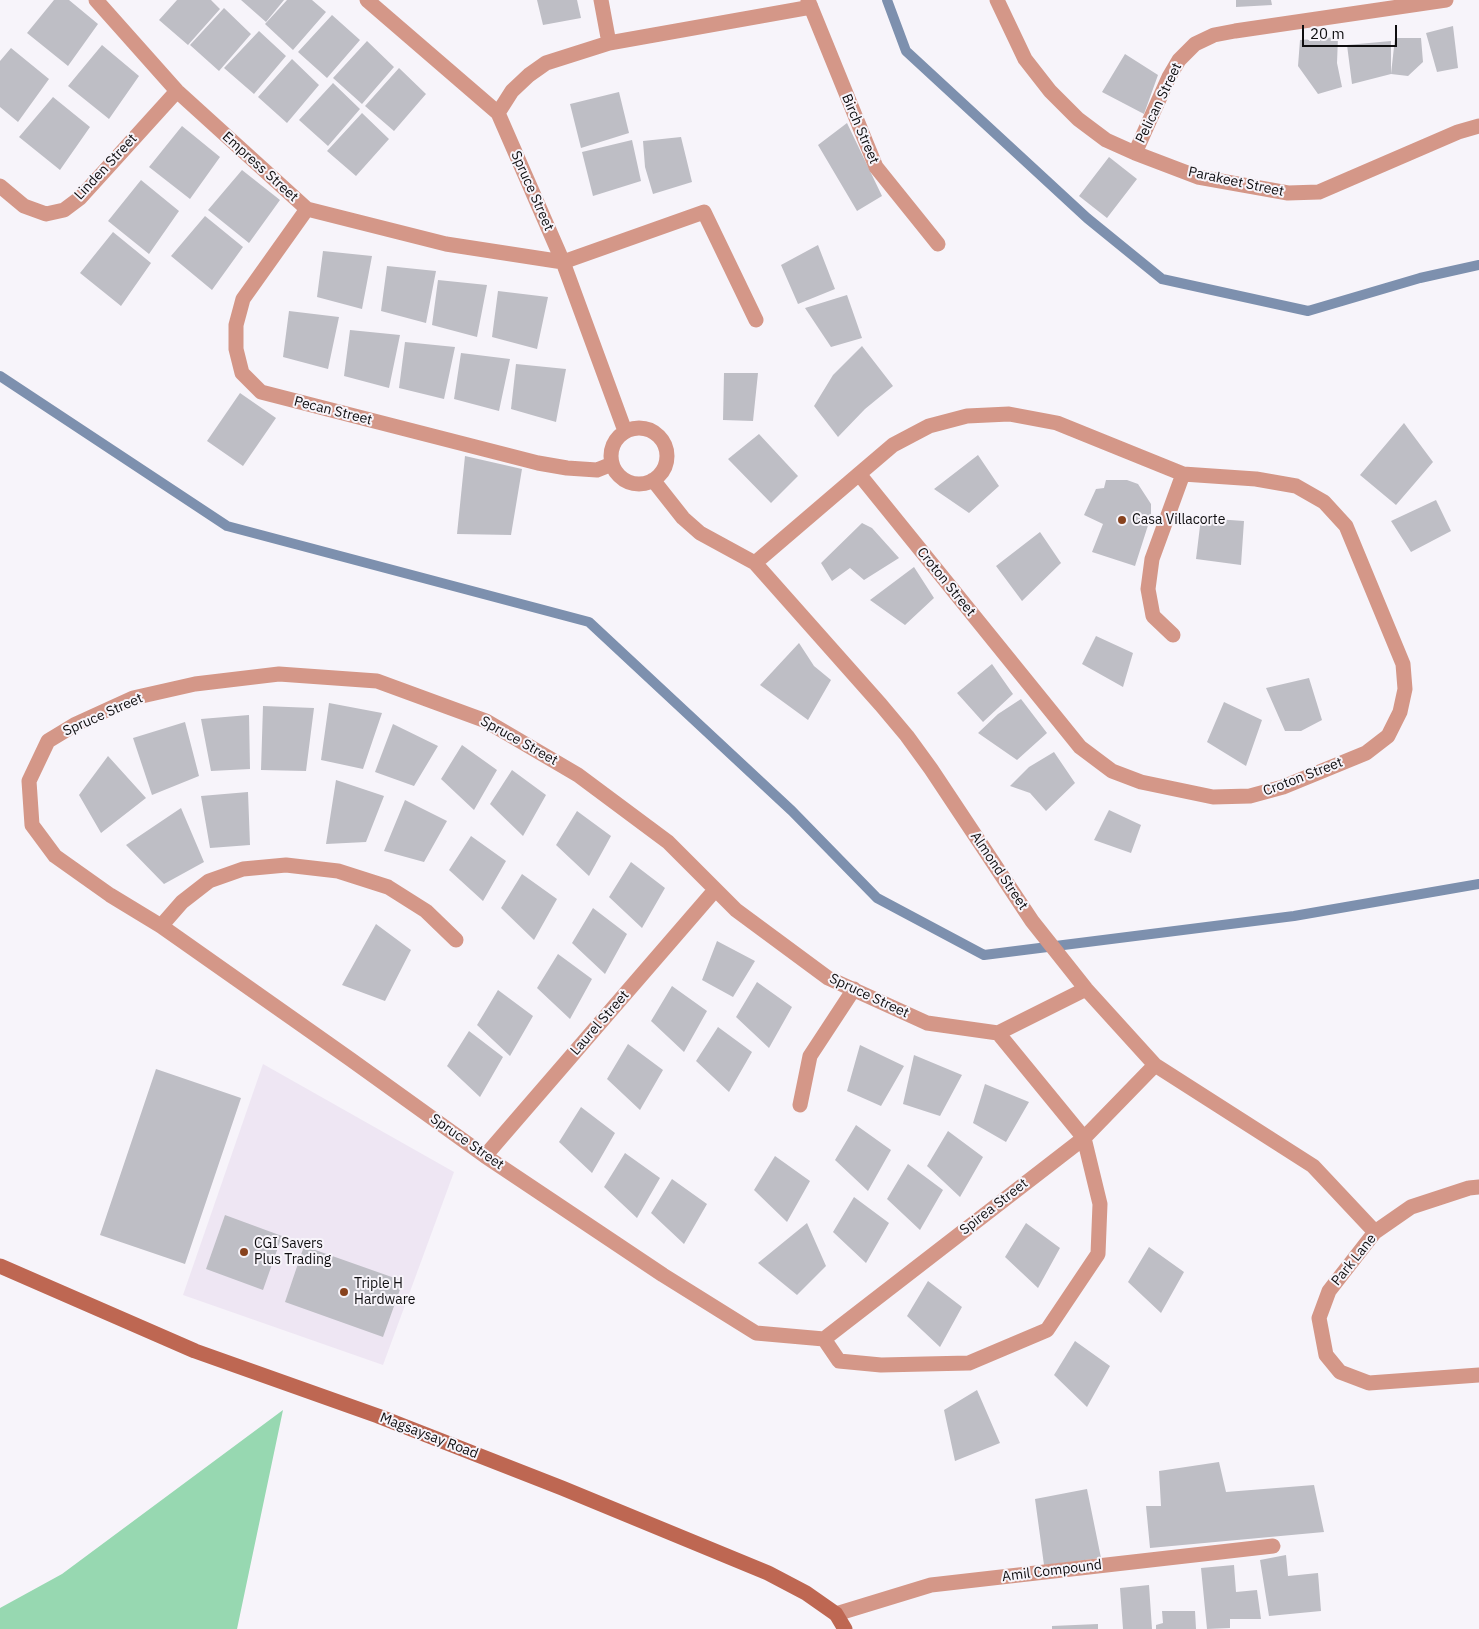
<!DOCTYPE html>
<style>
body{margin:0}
#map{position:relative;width:1479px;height:1629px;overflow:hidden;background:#f7f4fa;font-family:"IBM Plex Sans",sans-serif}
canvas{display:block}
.scale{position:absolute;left:1302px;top:25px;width:95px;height:22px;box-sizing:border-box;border:2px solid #0f0e10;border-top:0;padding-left:6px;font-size:15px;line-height:18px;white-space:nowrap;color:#0f0e10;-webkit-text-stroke:4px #f7f4fa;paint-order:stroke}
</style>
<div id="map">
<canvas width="1479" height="1629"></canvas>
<div class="scale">20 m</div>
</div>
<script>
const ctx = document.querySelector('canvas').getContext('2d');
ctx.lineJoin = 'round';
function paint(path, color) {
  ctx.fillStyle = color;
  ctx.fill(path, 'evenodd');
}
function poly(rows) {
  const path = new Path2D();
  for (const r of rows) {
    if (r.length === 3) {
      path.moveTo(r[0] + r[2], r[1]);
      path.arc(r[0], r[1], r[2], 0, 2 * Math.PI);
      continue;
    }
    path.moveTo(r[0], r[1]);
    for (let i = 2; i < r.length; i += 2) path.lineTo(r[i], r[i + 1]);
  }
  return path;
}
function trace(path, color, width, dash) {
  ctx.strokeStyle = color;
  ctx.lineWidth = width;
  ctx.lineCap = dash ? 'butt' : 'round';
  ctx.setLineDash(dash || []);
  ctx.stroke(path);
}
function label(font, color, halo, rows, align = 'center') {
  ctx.font = font + ' "IBM Plex Sans",sans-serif';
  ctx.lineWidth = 4;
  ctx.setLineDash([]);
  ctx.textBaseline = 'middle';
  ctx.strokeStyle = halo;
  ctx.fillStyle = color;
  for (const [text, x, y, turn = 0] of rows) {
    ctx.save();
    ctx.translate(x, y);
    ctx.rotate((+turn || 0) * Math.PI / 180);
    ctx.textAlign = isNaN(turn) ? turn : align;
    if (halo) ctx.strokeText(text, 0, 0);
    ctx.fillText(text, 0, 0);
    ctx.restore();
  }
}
paint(poly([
 [263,1064,454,1172,383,1365,183,1295]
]), '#eee6f3');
paint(poly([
 [283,1410,237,1629,0,1629,0,1608,62,1574]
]), '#97d8b1');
trace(poly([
 [887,0,906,51,1087,218,1162,279,1308,311,1420,278,1479,265],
 [0,376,227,526,589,622,792,811,877,898,984,955,1294,916,1479,884]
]), '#7d90ae', 10);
paint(poly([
 [54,0,69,0,98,24,68,66,27,33],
 [177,0,211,0,220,9,188,45,159,20],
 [241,0,284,0,266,22],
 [287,0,312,0,326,12,293,50,265,24],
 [537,0,577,0,581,18,543,25],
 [1236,0,1271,0,1272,5,1236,7],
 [224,8,251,34,219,71,190,45],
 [332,15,360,40,327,78,298,52],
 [1453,26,1458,68,1437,72,1426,33],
 [259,31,286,56,254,94,224,68],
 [1338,37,1337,63,1342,87,1318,94,1298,66,1300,40],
 [1395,38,1421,38,1423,62,1408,76,1391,74],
 [367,41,394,67,362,104,333,78],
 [1391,41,1391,74,1352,84,1347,45],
 [102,45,139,76,109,119,68,86],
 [11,48,49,79,18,122,0,107,0,61],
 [1125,54,1158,75,1144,114,1102,92],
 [292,59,319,85,287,123,258,97],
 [399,68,426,94,394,131,365,106],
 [333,83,360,109,328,146,299,120],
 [619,92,629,133,581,148,570,104],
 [53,97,90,127,60,170,19,137],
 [362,113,389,139,356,176,327,151],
 [847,123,882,196,857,211,818,145],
 [182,126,220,157,190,199,149,167],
 [681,137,692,182,653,194,645,167,643,141],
 [632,140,641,181,593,196,582,152],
 [1109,157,1137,179,1107,218,1079,196],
 [242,170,280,200,249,243,208,210],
 [141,180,179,211,149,254,108,221],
 [205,216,243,247,212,290,171,256],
 [113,232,151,263,121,306,80,273],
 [818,245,835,289,798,304,781,265],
 [323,251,372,256,362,309,317,297],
 [387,266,436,271,426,323,381,311],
 [438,280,487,285,477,337,432,325],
 [498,291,548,297,537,349,492,337],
 [847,295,862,338,831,347,805,308],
 [289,311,339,317,328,369,283,357],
 [350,330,400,335,389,388,344,376],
 [405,342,455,347,444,399,399,388],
 [862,346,893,386,865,409,838,437,814,406,833,375],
 [461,353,510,359,499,411,454,399],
 [516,364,566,369,556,422,511,409],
 [724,373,758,373,753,421,723,420],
 [240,393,276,418,243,466,207,441],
 [1404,423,1433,462,1396,505,1360,475],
 [759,434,798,476,771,503,728,459],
 [978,455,999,486,969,513,934,489],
 [465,456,522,469,511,535,457,534],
 [1106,480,1127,480,1138,484,1151,504,1151,516,1135,566,1092,552,1103,524,1084,515,1096,489,1104,488],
 [1436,500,1451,531,1411,552,1391,521],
 [1201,518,1244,521,1241,565,1196,559],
 [862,523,872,528,899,558,864,580,850,568,832,581,821,563],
 [1040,532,1061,563,1022,601,996,566],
 [914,567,934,598,905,625,870,600],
 [1096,636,1133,653,1123,687,1082,664],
 [799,643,814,666,831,680,808,720,760,685],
 [992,664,1013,694,983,722,957,693],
 [1309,678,1322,720,1301,731,1285,731,1266,688],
 [1021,699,1047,733,1017,760,978,733,998,714],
 [1224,702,1262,720,1246,766,1207,742],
 [329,703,382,713,363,769,321,760],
 [263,706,314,708,306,771,261,770],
 [249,715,250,769,211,771,201,719],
 [185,722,199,776,152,795,133,738],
 [393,724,438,746,414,786,375,772],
 [462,745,497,770,474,810,441,779],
 [1054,752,1075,783,1046,811,1030,793,1010,786,1029,767],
 [108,756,146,798,101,833,79,795],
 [512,770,546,795,523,836,490,804],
 [336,780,384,796,366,842,326,844],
 [248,792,250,845,210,848,201,796],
 [405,800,447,821,424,862,384,851],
 [181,808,204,862,164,884,126,845],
 [1109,810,1141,825,1131,853,1094,840],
 [577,811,611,836,589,876,556,845],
 [471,836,506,861,483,901,449,870],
 [631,862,665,888,642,928,609,897],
 [522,874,557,899,534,940,501,908],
 [593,908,627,934,605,974,572,943],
 [376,924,411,950,385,1001,342,985],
 [717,941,755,961,733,997,702,980],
 [558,954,592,979,570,1019,537,988],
 [757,982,792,1007,769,1048,736,1017],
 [672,986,707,1011,684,1052,651,1021],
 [498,990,533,1016,510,1056,477,1025],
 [718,1027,752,1052,729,1092,696,1061],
 [469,1031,503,1057,480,1097,447,1066],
 [628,1044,663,1070,640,1110,607,1079],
 [860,1045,904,1066,881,1106,847,1091],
 [914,1055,962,1075,940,1116,903,1104],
 [156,1069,241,1098,185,1264,100,1235],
 [985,1084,1029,1102,1006,1142,973,1123],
 [581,1107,615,1133,592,1173,559,1142],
 [856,1125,891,1150,868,1191,835,1160],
 [948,1131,983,1157,960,1197,927,1166],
 [625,1153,660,1178,637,1218,604,1187],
 [775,1156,810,1181,787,1222,754,1190],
 [908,1164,943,1190,920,1230,887,1199],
 [672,1179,707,1204,684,1244,651,1213],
 [854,1197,889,1223,866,1263,833,1232],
 [225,1215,282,1236,263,1290,206,1269],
 [807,1223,826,1266,797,1295,758,1263],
 [1026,1223,1060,1248,1038,1288,1005,1257],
 [304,1246,403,1281,383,1337,285,1302],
 [1149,1247,1184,1272,1161,1313,1128,1282],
 [928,1281,962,1307,940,1347,907,1316],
 [1075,1341,1110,1366,1087,1407,1054,1375],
 [977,1390,1000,1443,955,1461,944,1410],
 [1219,1462,1226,1492,1314,1485,1324,1532,1150,1548,1146,1506,1161,1506,1159,1471],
 [1087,1489,1101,1558,1044,1565,1035,1499],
 [1286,1555,1288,1576,1318,1573,1321,1611,1269,1616,1260,1560],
 [1234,1565,1236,1592,1257,1590,1261,1619,1230,1619,1230,1628,1207,1629,1201,1568],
 [1149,1585,1152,1629,1123,1629,1120,1588],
 [1162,1611,1195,1611,1196,1629,1156,1629,1156,1625,1163,1623],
 [1098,1624,1098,1629,1052,1629,1052,1626]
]), '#bebec5');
trace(poly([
 [96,0,177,91,307,209,446,244,563,262,704,212,756,320],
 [367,0,498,113,563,262,625,431],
 [601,0,609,43],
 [808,0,876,167,938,244],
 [997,0,1025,59,1050,91,1078,119,1106,140,1135,153,1198,177,1288,193,1319,192,1458,132,1479,126],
 [498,113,512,91,529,75,546,63,609,43,811,7],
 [1135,153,1169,77,1179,60,1195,44,1214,35,1235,31,1446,0],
 [0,186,24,206,46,214,64,210,80,198,177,91],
 [307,209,243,299,236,325,236,349,242,373,261,392,538,463,567,468,597,470,612,464],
 [639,456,28],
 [653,480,683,518,700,533,755,563,881,705,907,736,931,769,1032,921,1086,989,1155,1065,1313,1166,1375,1232],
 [755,563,859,474,893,445,929,426,967,416,1009,414,1057,423,1183,474,1256,479,1296,486,1324,502,1346,526,1403,664,1405,689,1400,712,1388,736,1366,753,1283,787,1250,796,1213,797,1141,782,1112,771,1080,747,859,474],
 [1173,635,1153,616,1148,589,1152,559,1183,474],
 [161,926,182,902,209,881,243,869,286,865,338,871,388,887,426,911,456,940],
 [800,1105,810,1056,854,989],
 [485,1156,715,890],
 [1479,1187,1469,1188,1411,1207,1375,1232,1329,1291,1319,1318,1326,1355,1340,1372,1369,1383,1479,1375],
 [824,1339,756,1333,663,1275,485,1156,350,1059,161,926,110,895,55,856,32,825,29,781,48,741,76,724,133,698,195,684,279,674,377,681,486,721,578,775,668,842,736,910,828,978,927,1023,998,1033,1086,989],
 [824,1339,839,1361,881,1365,969,1363,1047,1330,1098,1254,1100,1204,1084,1138,998,1033],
 [824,1339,1084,1138,1155,1065],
 [836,1614,931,1585,1273,1546]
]), '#d49788', 15);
trace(poly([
 [0,1266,195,1351,378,1416,562,1488,768,1573,806,1593,836,1614,845,1629]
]), '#be6752', 15);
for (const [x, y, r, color] of [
 [1122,520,5,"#88421d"],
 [244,1252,5,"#88421d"],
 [344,1292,5,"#88421d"]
]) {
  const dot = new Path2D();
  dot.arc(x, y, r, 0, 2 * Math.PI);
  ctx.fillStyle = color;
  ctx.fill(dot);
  trace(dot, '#f7f4fa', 2);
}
label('14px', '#0f0e10', '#f7f4fa', [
 ["Pelican Street",1159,103,-64],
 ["Birch Street",860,129,67],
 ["Linden Street",106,167,-47],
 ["Empress Street",260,167,42],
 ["Parakeet Street",1236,182,12],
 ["Spruce Street",532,191,66],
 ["Pecan Street",333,411,14],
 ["Croton Street",946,582,51],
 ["Spruce Street",103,715,-24],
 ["Spruce Street",519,741,29],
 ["Croton Street",1303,777,-21],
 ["Almond Street",999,871,56],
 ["Spruce Street",869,996,25],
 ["Laurel Street",600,1023,-49],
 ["Spruce Street",467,1142,35],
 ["Spirea Street",994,1207,-38],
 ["Park Lane",1354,1260,-51],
 ["Magsaysay Road",429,1436,21],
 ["Amil Compound",1052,1571,-7]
]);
label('14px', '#0f0e10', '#f7f4fa', [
 ["Casa Villacorte",1132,520],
 ["CGI Savers",254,1244],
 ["Plus Trading",254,1260],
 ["Triple H",354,1284],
 ["Hardware",354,1300]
], 'left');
</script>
